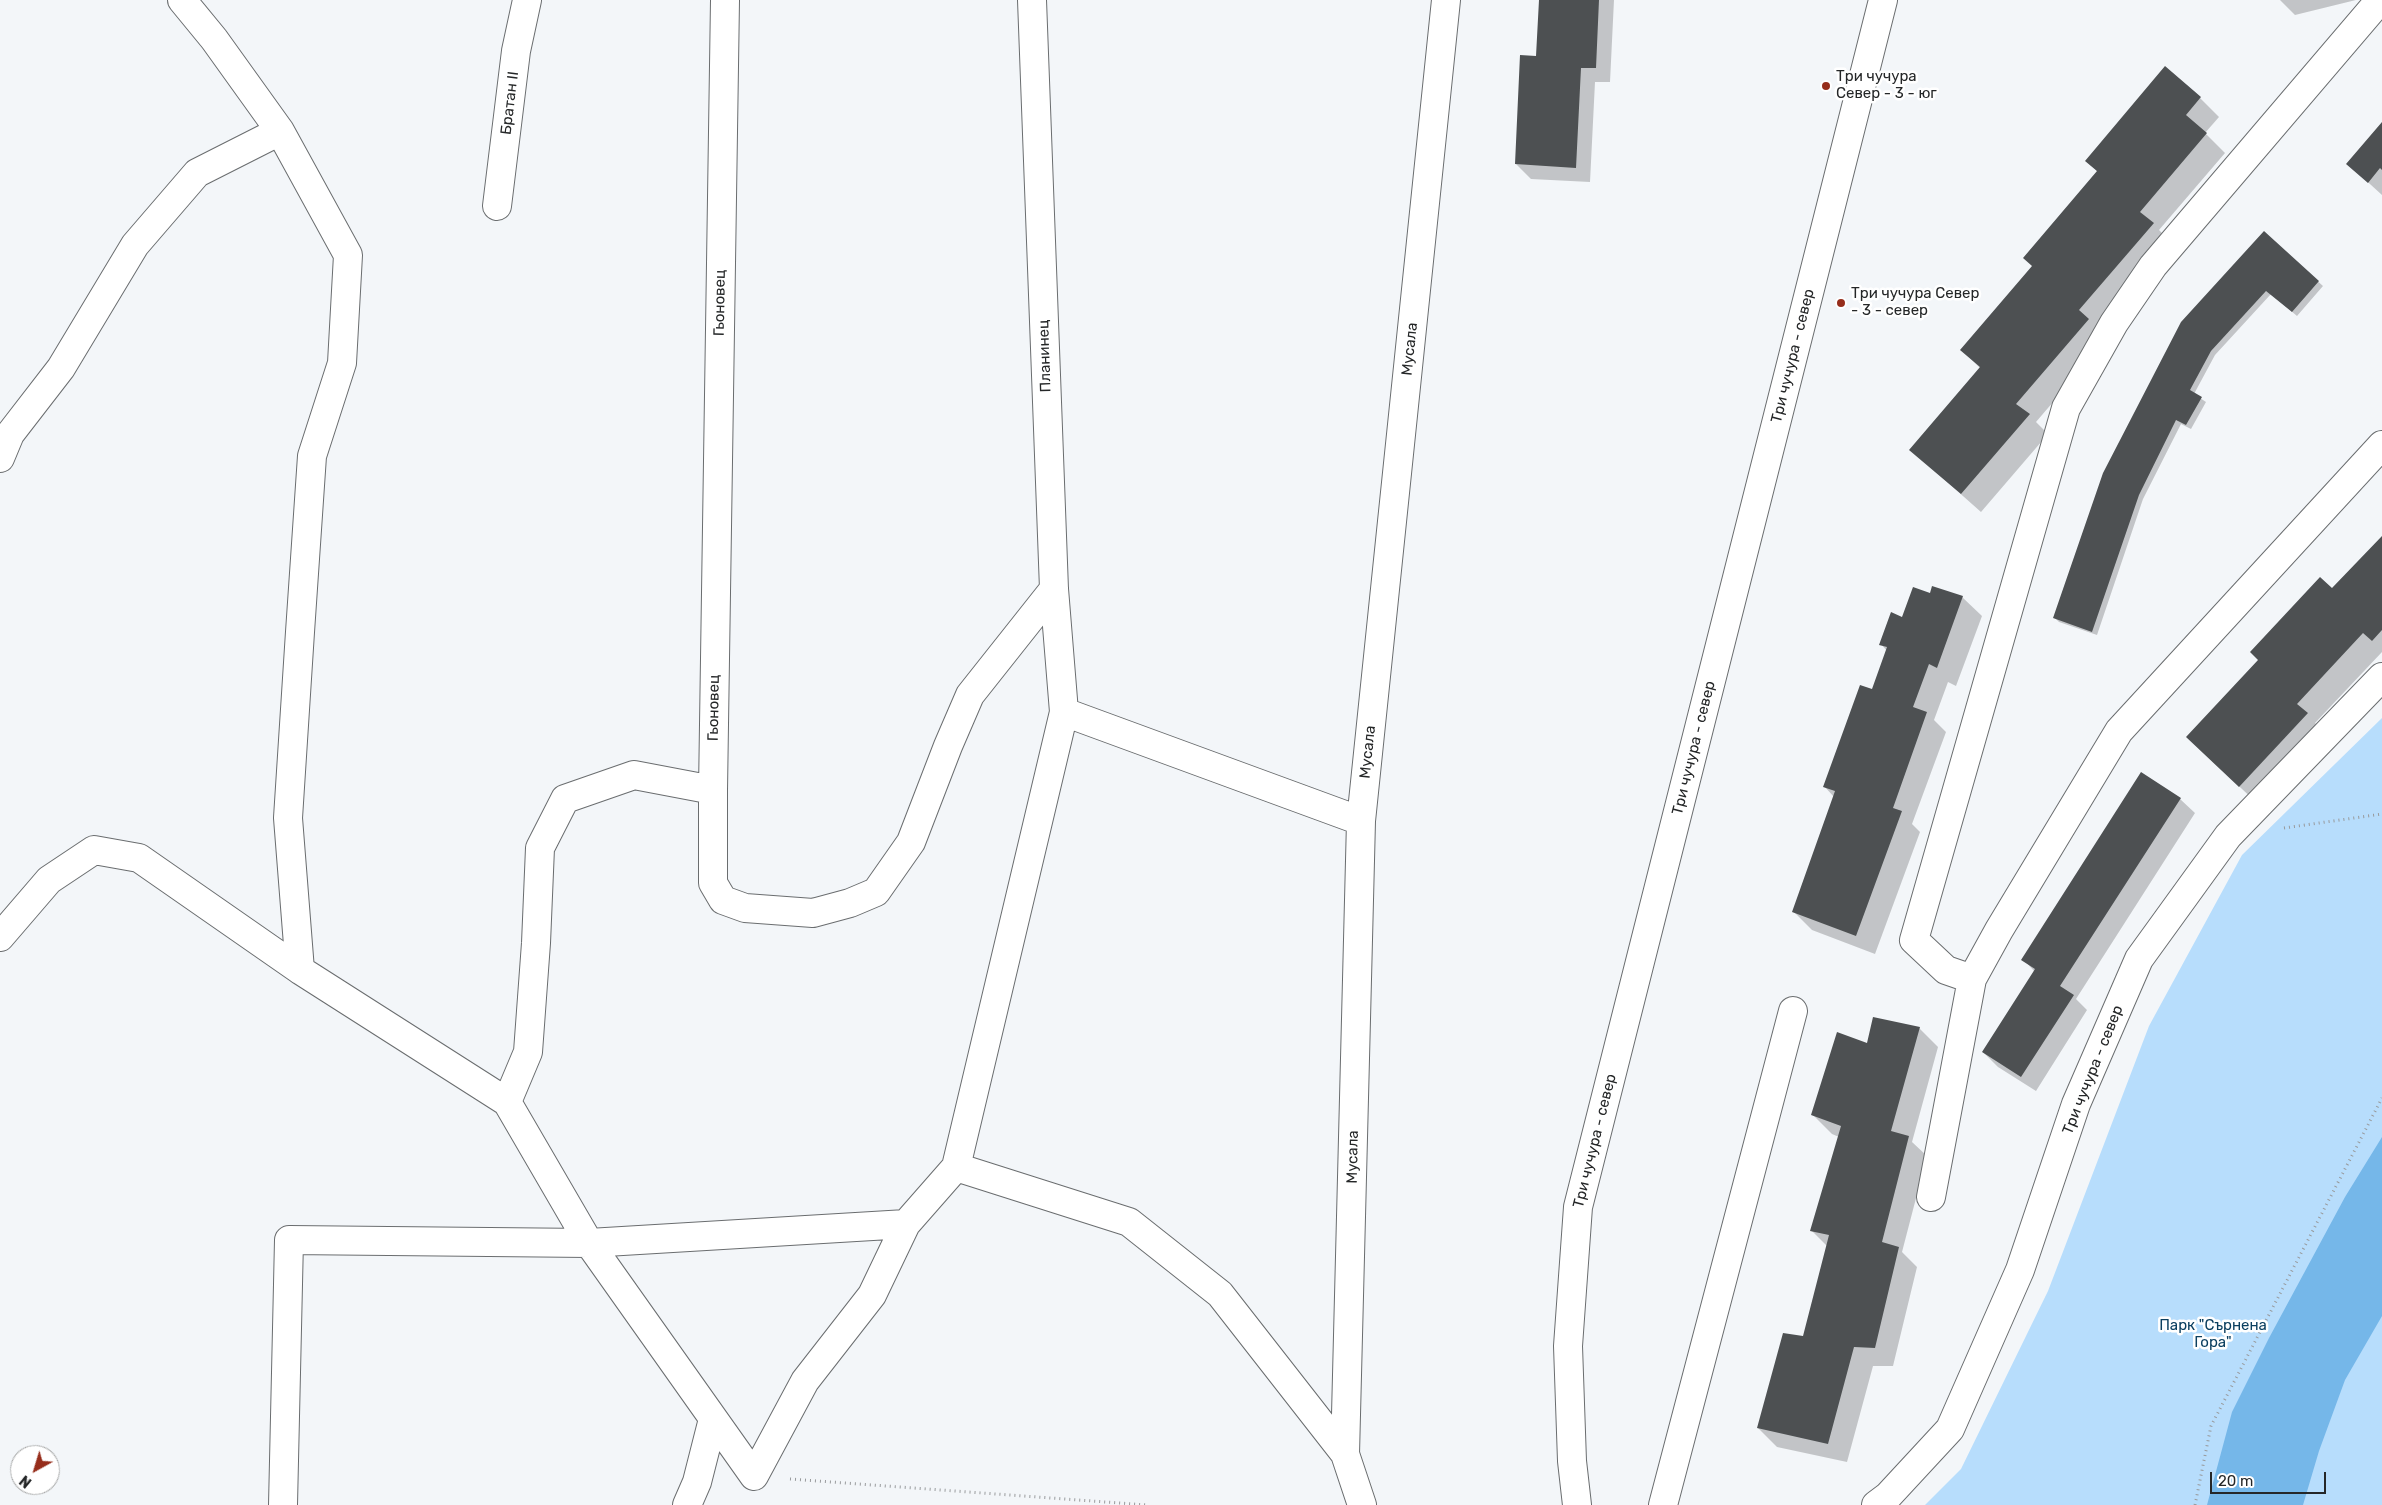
<!DOCTYPE html>
<meta charset="utf-8">
<style>
body{margin:0}
#map{position:relative;width:2382px;height:1505px;overflow:hidden;background:#f3f6f9;font-family:Rubik,sans-serif}
canvas{display:block}
.north{position:absolute;left:10px;top:1445px;width:50px;height:50px;box-sizing:border-box;background:#fff;border:1px solid #a8a9a9;border-radius:50%;rotate:219deg;font-size:14px;font-weight:700;line-height:20px;text-align:center;color:#252728}
.north::after{content:'';display:block;margin:auto;width:18px;height:22px;background:#962d1b;clip-path:polygon(50% 0,100% 100%,50% 72%,0 100%)}
.scale{position:absolute;left:2210px;top:1472px;width:116px;height:22px;box-sizing:border-box;border:2px solid #252728;border-top:0;padding-left:6px;font-size:15px;line-height:18px;white-space:nowrap;color:#252728;-webkit-text-stroke:4px #fff;paint-order:stroke}
</style>
<div id="map">
<canvas width="2382" height="1505"></canvas>
<div class="north">N</div>
<div class="scale">20 m</div>
</div>
<script>
const ctx = document.querySelector('canvas').getContext('2d');
ctx.lineJoin = 'round';
function paint(path, color) {
  ctx.fillStyle = color;
  ctx.fill(path, 'evenodd');
}
function poly(rows) {
  const path = new Path2D();
  for (const r of rows) {
    path.moveTo(r[0], r[1]);
    for (let i = 2; i < r.length; i += 2) path.lineTo(r[i], r[i + 1]);
  }
  return path;
}
function trace(path, color, width, dash) {
  ctx.strokeStyle = color;
  ctx.lineWidth = width;
  ctx.lineCap = dash ? 'butt' : 'round';
  ctx.setLineDash(dash || []);
  ctx.stroke(path);
}
function label(font, color, halo, rows, align = 'center') {
  ctx.font = font + ' Rubik,sans-serif';
  ctx.lineWidth = 5;
  ctx.setLineDash([]);
  ctx.textBaseline = 'middle';
  ctx.strokeStyle = halo;
  ctx.fillStyle = color;
  for (const [text, x, y, turn = 0] of rows) {
    ctx.save();
    ctx.translate(x, y);
    ctx.rotate((+turn || 0) * Math.PI / 180);
    ctx.textAlign = isNaN(turn) ? turn : align;
    if (halo) ctx.strokeText(text, 0, 0);
    ctx.fillText(text, 0, 0);
    ctx.restore();
  }
}
paint(poly([
 [2382,718,2382,1505,1925,1505,1961,1469,2048,1291,2149,1026,2242,855]
]), '#b7ddfc');
paint(poly([
 [2382,1137,2382,1316,2345,1380,2319,1451,2303,1505,2207,1505,2232,1412,2269,1338,2345,1197]
]), '#75b7e9');
paint(poly([
 [1540,0,1614,0,1610,82,1595,82,1590,182,1531,179,1516,164,1537,58],
 [2280,0,2356,0,2295,15],
 [2200,98,2219,117,2205,133,2225,153,2159,230,2172,243,2107,339,2036,422,2048,434,1981,512,1911,450,1980,368,1962,350,2034,267,2098,172,2086,161],
 [2382,124,2382,195,2348,164],
 [2264,233,2323,286,2297,316,2271,294,2215,355,2194,394,2206,402,2191,429,2181,424,2143,499,2097,635,2059,622,2054,617],
 [2382,537,2382,652,2315,723,2326,733,2259,805,2207,756,2332,590],
 [1933,587,1962,597,1982,616,1956,686,1948,682,1934,720,1946,732,1912,824,1920,832,1875,954,1812,930,1793,911,1834,797,1824,786,1873,690,1887,651,1881,644,1903,618,1931,595],
 [2180,799,2195,813,2076,999,2087,1010,2036,1091,1998,1067,1983,1052,2035,972,2023,959],
 [1919,1028,1938,1047,1912,1142,1927,1156,1902,1252,1917,1267,1893,1366,1873,1366,1847,1462,1777,1447,1758,1428,1804,1338,1827,1246,1811,1230,1839,1137,1832,1134,1813,1115,1868,1044]
]), '#0003');
paint(poly([
 [1539,0,1599,0,1596,68,1581,68,1576,168,1515,164,1520,55,1536,56],
 [2165,66,2201,97,2186,115,2207,133,2140,212,2154,223,2079,310,2089,319,2016,404,2030,414,1961,494,1909,450,1980,367,1960,350,2032,266,2023,258,2097,171,2085,161],
 [2382,122,2382,170,2380,168,2368,183,2346,164],
 [2264,231,2319,281,2292,312,2266,291,2211,351,2190,390,2202,397,2186,425,2176,420,2139,495,2092,632,2053,618,2103,473,2181,322],
 [2382,536,2382,630,2372,641,2363,633,2297,704,2308,713,2239,787,2186,737,2258,660,2250,652,2320,577,2332,588],
 [1932,586,1963,596,1937,668,1929,664,1913,707,1927,712,1893,808,1902,811,1856,936,1792,912,1835,791,1823,787,1860,685,1872,689,1887,647,1879,645,1891,612,1902,617,1913,587,1930,593],
 [2141,772,2181,798,2060,986,2074,995,2021,1077,1982,1052,2035,969,2021,960],
 [1873,1017,1920,1027,1891,1131,1909,1136,1882,1242,1899,1247,1875,1348,1854,1347,1828,1444,1757,1428,1783,1333,1803,1336,1829,1235,1810,1231,1841,1126,1811,1115,1837,1032,1867,1043]
]), '#4d5052');
const minor = poly([
 [182,0,214,39,280,131,348,255,342,363,312,456,300,632,288,818,300,970],
 [725,0,713,790,713,883,723,900,745,908,813,913,850,903,876,892,911,842,948,746,970,695,1054,589],
 [2380,0,2153,266,2114,323,2066,408,1914,940,1946,970,1972,979,1999,930,2119,731,2382,445],
 [497,206,516,51,527,0],
 [0,458,10,434,61,368,135,245,197,173,280,131],
 [1064,712,1361,821],
 [0,937,49,880,94,850,139,858,300,970,507,1102,589,1243,754,1476,805,1381,872,1295,906,1224,956,1167,1064,712,1054,589,1032,0],
 [507,1102,528,1052,536,943,540,848,565,799,634,775,713,790],
 [956,1167,1129,1222,1220,1294,1345,1454],
 [1931,1197,1972,979],
 [283,1505,289,1240,589,1243,906,1224],
 [687,1505,697,1482,713,1419],
 [1362,1505,1345,1454,1361,821,1446,0],
 [1577,1505,1572,1461,1568,1346,1578,1207,1883,0],
 [1663,1505,1793,1011],
 [1876,1505,1888,1496,1950,1429,2020,1270,2076,1104,2139,959,2228,836,2382,677]
]);
trace(minor, '#6a6d6f', 30);
trace(poly([
 [2284,828,2382,814],
 [790,1479,1147,1505],
 [2195,1505,2211,1426,2382,1098]
]), '#989a9c', 3, [1, 4]);
trace(minor, '#fff', 28);
for (const [x, y, r, color] of [
 [1826,86,5,"#962d1b"],
 [1841,303,5,"#962d1b"]
]) {
  const dot = new Path2D();
  dot.arc(x, y, r, 0, 2 * Math.PI);
  ctx.fillStyle = color;
  ctx.fill(dot);
  trace(dot, '#fff', 2);
}
label('15px', '#252728', '#fff', [
 ["Три чучура",1836,77],
 ["Север - 3 - юг",1836,94],
 ["Три чучура Север",1851,294],
 ["- 3 - север",1851,311]
], 'left');
label('15px', '#252728', '#fff', [
 ["Братан ІІ",510,103,-83],
 ["Гьоновец",720,303,-89],
 ["Мусала",1410,349,-84],
 ["Планинец",1045,356,-92],
 ["Три чучура - север",1793,356,-76],
 ["Гьоновец",714,708,-89],
 ["Три чучура - север",1694,748,-76],
 ["Мусала",1368,752,-84],
 ["Три чучура - север",2093,1070,-68],
 ["Три чучура - север",1595,1141,-76],
 ["Мусала",1353,1157,-89]
]);
label('15px', '#0b3f60', '#fff', [
 ["Парк \"Сърнена",2213,1326],
 ["Гора\"",2213,1343]
]);
</script>
